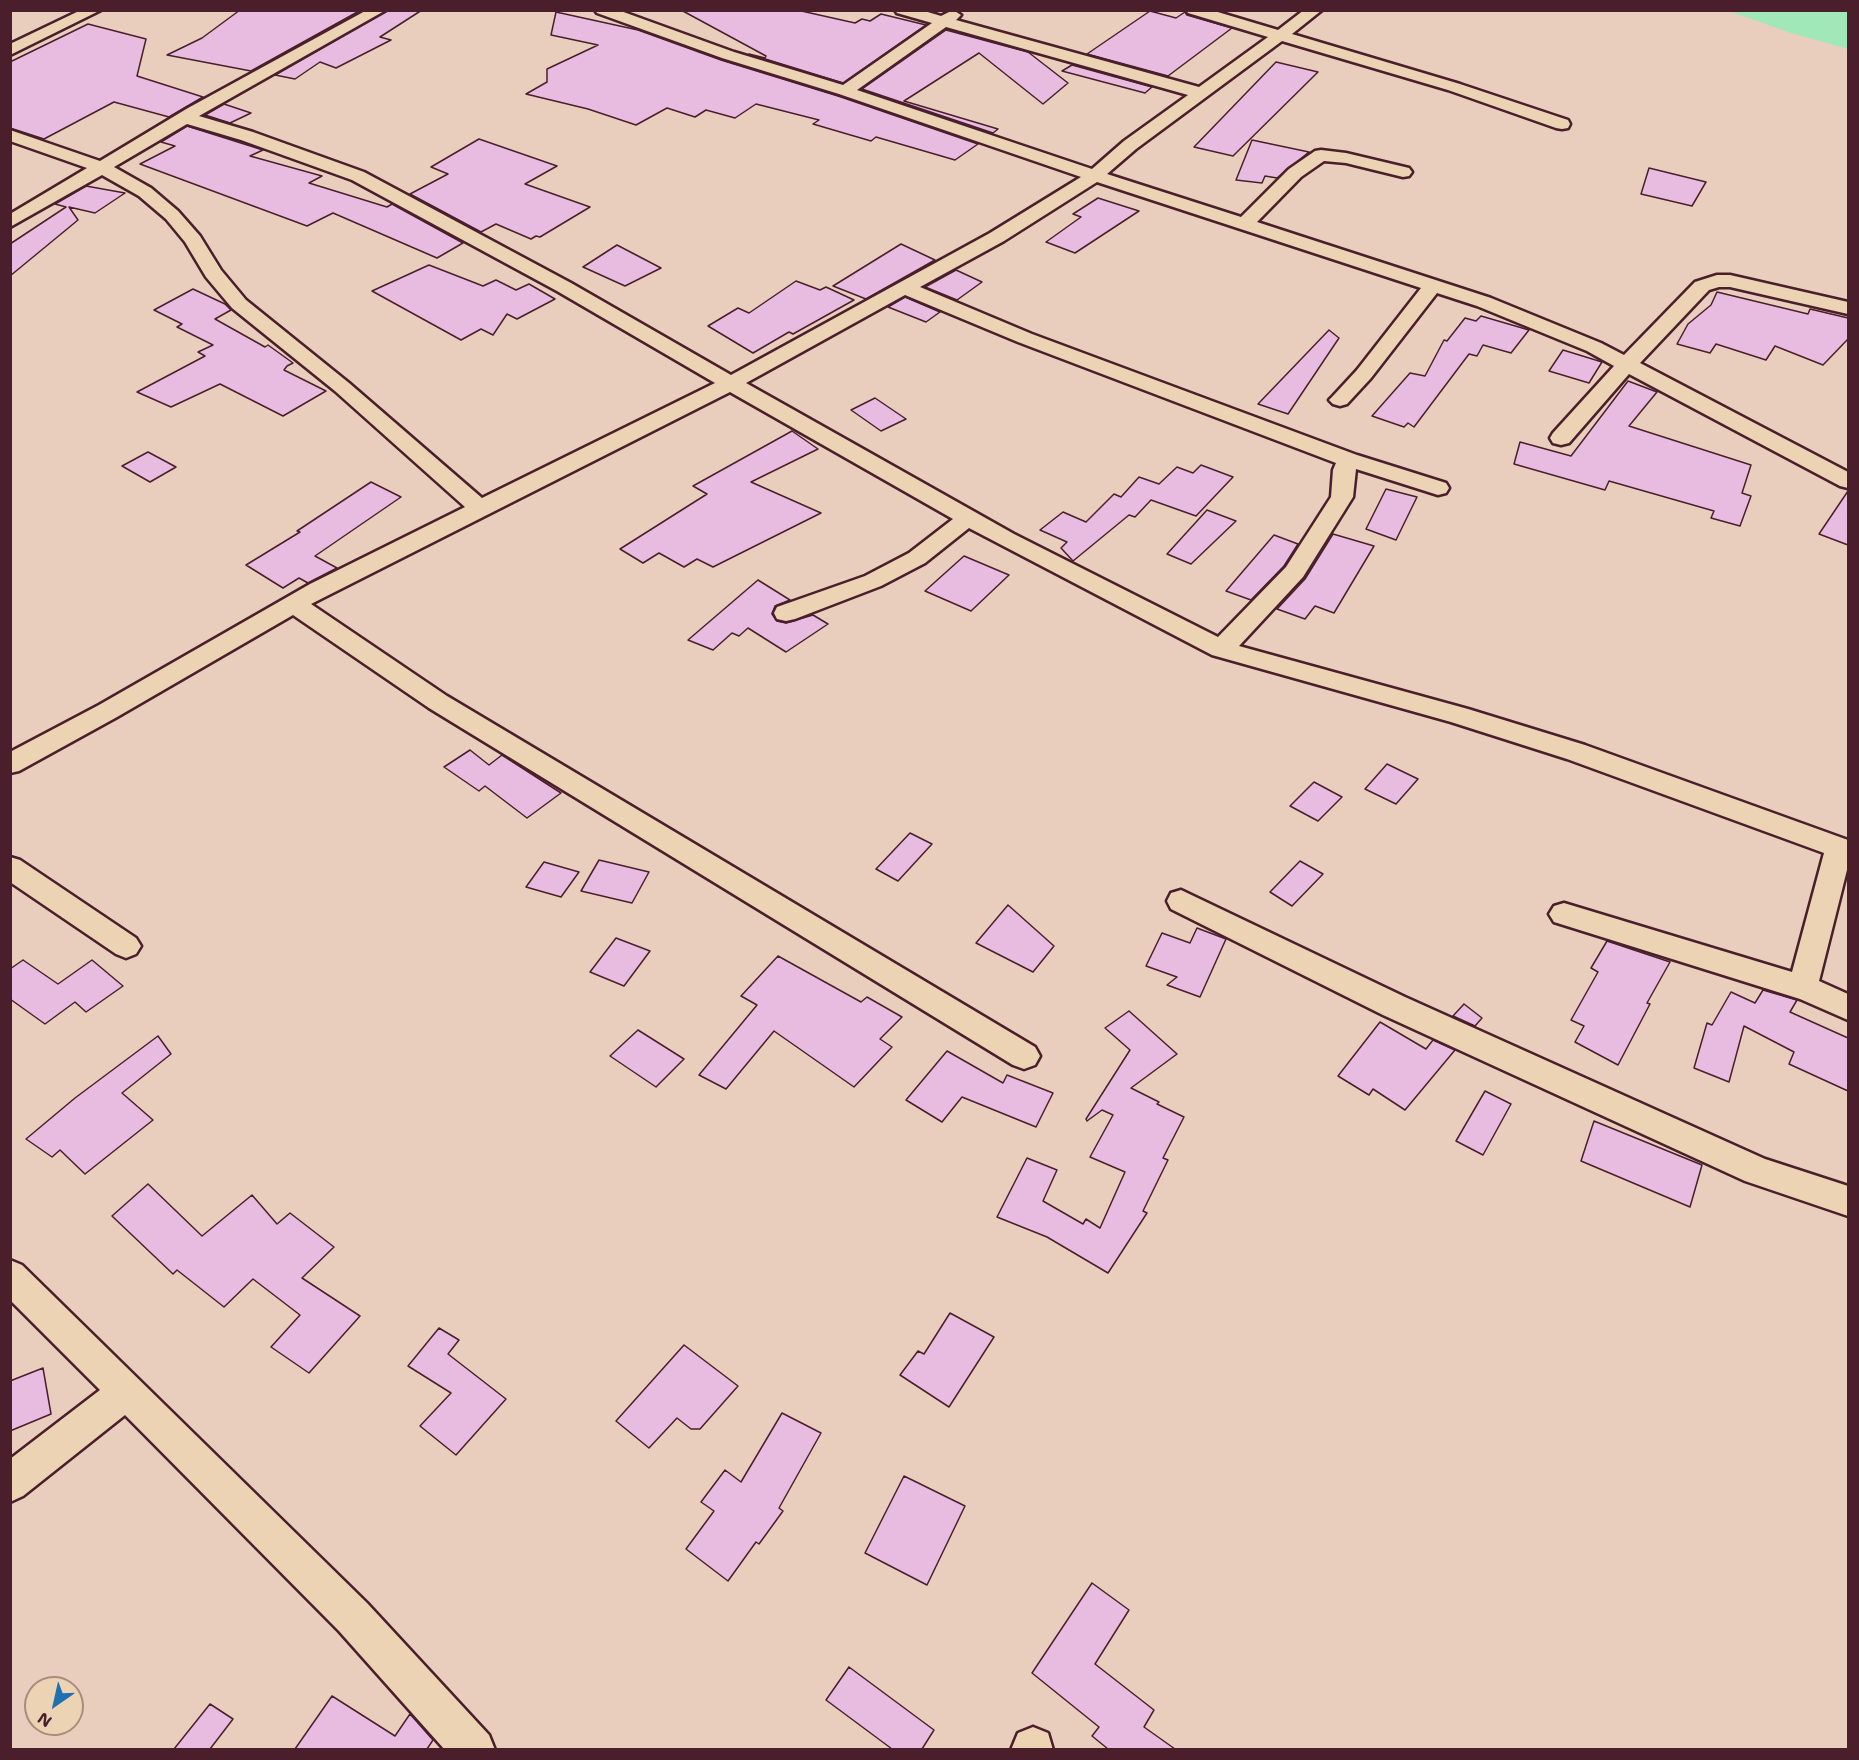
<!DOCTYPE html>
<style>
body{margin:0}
#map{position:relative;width:1859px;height:1760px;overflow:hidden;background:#eacebd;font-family:"Shantell Sans",sans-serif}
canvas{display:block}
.frame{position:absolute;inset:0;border:12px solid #4a1f2b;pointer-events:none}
.north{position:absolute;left:24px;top:1676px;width:60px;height:60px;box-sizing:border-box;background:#ebd3b4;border:2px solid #ab8b7d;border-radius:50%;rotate:214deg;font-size:16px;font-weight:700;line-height:24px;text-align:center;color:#4a1f2b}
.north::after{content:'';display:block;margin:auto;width:21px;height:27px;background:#1f6fb2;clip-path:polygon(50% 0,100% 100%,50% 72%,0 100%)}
</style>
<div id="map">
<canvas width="1859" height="1760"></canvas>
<div class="frame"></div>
<div class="north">N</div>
</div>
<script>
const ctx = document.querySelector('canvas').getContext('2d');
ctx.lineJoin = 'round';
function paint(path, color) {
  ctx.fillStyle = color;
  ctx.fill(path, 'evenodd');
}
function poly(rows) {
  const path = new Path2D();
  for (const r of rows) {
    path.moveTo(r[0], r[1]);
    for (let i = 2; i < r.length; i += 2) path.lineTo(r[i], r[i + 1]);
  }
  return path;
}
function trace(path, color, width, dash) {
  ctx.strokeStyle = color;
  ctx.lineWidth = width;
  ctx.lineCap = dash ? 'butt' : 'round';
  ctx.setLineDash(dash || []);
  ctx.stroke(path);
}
paint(poly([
 [1729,11,1848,11,1848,49,1791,33]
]), '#a0e8b7');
const building = poly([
 [240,10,361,10,251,71,167,55,202,38,240,10],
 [388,10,422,10,380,37,391,40,336,68,320,62,295,79,275,75,388,10],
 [681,10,797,10,855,23,862,19,870,21,881,14,926,25,843,83,749,54,765,58,766,56,681,10],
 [1150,11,1176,18,1185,12,1187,15,1232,28,1168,76,1087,54,1150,11],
 [556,12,638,30,721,60,838,96,978,144,955,160,876,137,871,141,813,124,819,120,756,104,735,118,706,110,695,117,667,108,636,125,588,109,526,94,547,82,547,69,598,45,551,35,556,12],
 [88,24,146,39,137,76,203,97,169,117,114,102,44,139,10,128,10,62,88,24],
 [946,30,1028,52,1068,83,1043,104,979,53,904,101,998,129,993,133,862,89,946,30],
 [1276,62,1318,72,1233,156,1194,147,1276,62],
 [1072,65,1152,87,1145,93,1062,71,1072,65],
 [224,104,251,113,230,123,205,115,224,104],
 [187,126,263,150,250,156,322,176,309,183,387,207,392,204,463,243,437,258,333,213,307,226,140,164,175,146,161,142,187,126],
 [479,139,557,166,525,184,590,207,540,237,536,236,531,239,496,224,481,232,410,194,448,174,431,167,479,139],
 [1252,140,1309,152,1277,178,1265,176,1262,183,1236,180,1252,140],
 [1649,168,1706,182,1692,206,1641,194,1649,168],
 [86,186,125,193,95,213,69,207,78,220,10,276,10,244,66,207,55,204,86,186],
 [1098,198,1139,211,1075,253,1046,242,1081,217,1073,214,1098,198],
 [901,244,935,260,866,299,833,286,901,244],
 [617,245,661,268,625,286,583,267,617,245],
 [429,265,483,286,496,280,516,290,529,284,555,299,517,319,507,314,493,335,481,329,461,340,372,291,429,265],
 [956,270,982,282,957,300,925,287,956,270],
 [796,281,820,290,826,287,854,300,793,334,789,332,753,353,708,326,738,308,749,313,796,281],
 [193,289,225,304,231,310,215,319,265,347,268,345,293,363,287,366,284,370,326,391,283,416,220,384,171,407,137,392,205,356,198,352,213,345,177,327,182,324,154,310,193,289],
 [1717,292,1808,314,1810,309,1848,318,1848,339,1823,365,1775,346,1766,360,1716,344,1710,353,1677,344,1688,324,1711,305,1717,292],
 [905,297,940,312,926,322,888,307,905,297],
 [1481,316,1529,330,1511,353,1483,345,1477,356,1469,354,1414,427,1408,423,1404,427,1372,416,1410,373,1425,376,1444,340,1447,341,1465,318,1476,321,1481,316],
 [1329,330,1339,338,1288,414,1258,404,1329,330],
 [1563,350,1602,362,1589,383,1549,371,1563,350],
 [1628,381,1657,392,1629,426,1751,465,1742,493,1751,496,1740,526,1711,518,1714,511,1609,481,1605,490,1514,464,1520,442,1571,456,1628,381],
 [875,398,906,419,881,431,851,410,875,398],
 [792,431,818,449,751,482,821,513,713,567,697,559,684,567,659,553,643,563,620,549,707,494,693,486,792,431],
 [148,452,176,467,150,482,122,466,148,452],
 [1201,465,1233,477,1196,516,1151,500,1135,517,1129,515,1073,561,1061,548,1067,542,1040,530,1063,512,1086,522,1114,494,1121,497,1139,477,1159,484,1177,467,1193,473,1201,465],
 [371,482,401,497,315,556,337,568,308,583,299,578,283,588,246,565,300,532,297,531,371,482],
 [1386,489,1417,497,1396,540,1366,529,1386,489],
 [1848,491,1848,545,1819,534,1848,491],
 [1207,510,1236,521,1191,564,1167,554,1207,510],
 [1333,534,1374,546,1334,613,1315,606,1305,619,1277,609,1305,579,1333,534],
 [1274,535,1298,544,1284,566,1251,600,1226,591,1274,535],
 [964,556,1009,575,971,611,925,591,964,556],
 [758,580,790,600,775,606,772,614,777,621,786,623,813,615,828,624,786,652,748,628,739,636,732,633,713,650,688,640,758,580],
 [470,750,489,765,502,755,561,793,527,818,485,786,479,791,444,767,470,750],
 [1387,764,1418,779,1396,804,1365,789,1387,764],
 [1314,782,1342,797,1318,821,1290,806,1314,782],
 [910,833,932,844,898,881,876,869,910,833],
 [599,860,649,872,632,903,581,891,599,860],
 [1300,861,1323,874,1292,906,1270,892,1300,861],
 [544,862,579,872,561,897,526,887,544,862],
 [1008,905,1054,946,1033,972,976,943,1008,905],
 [1197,928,1226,939,1200,997,1167,985,1177,977,1146,966,1162,933,1190,943,1197,928],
 [616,938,650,951,624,986,590,972,616,938],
 [1607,941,1670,962,1647,1003,1650,1004,1618,1065,1575,1042,1584,1026,1571,1020,1598,972,1591,968,1607,941],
 [778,956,861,1002,867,997,902,1017,880,1039,892,1047,854,1087,774,1031,726,1089,699,1075,757,1005,741,996,778,956],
 [23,960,58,984,92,960,123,986,86,1012,75,1002,45,1024,10,999,10,969,23,960],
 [1763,990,1797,1000,1790,1012,1848,1038,1848,1091,1789,1064,1794,1052,1744,1026,1729,1082,1694,1068,1707,1023,1712,1025,1731,992,1755,1003,1763,990],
 [1464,1004,1482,1018,1475,1026,1453,1016,1464,1004],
 [1129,1011,1177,1054,1131,1088,1159,1102,1157,1104,1184,1117,1163,1158,1168,1160,1143,1211,1147,1213,1108,1273,1047,1237,997,1217,1027,1158,1057,1170,1043,1201,1083,1224,1086,1219,1100,1228,1125,1172,1090,1157,1113,1115,1102,1110,1087,1121,1086,1119,1130,1050,1105,1028,1129,1011],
 [1380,1022,1426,1049,1433,1040,1455,1050,1405,1110,1373,1089,1369,1095,1338,1076,1380,1022],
 [638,1030,684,1059,656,1087,610,1056,638,1030],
 [158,1036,171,1054,122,1093,153,1120,85,1174,60,1150,52,1157,26,1139,75,1098,158,1036],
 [947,1051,1003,1083,1007,1075,1053,1093,1036,1127,962,1097,942,1122,906,1100,947,1051],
 [1485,1091,1511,1104,1483,1155,1456,1141,1485,1091],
 [1594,1121,1702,1165,1690,1207,1581,1161,1594,1121],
 [148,1184,202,1236,252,1195,277,1224,290,1213,334,1247,302,1278,360,1316,309,1373,271,1347,300,1315,253,1279,224,1307,177,1270,173,1274,112,1216,148,1184],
 [950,1313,994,1337,949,1407,900,1375,918,1351,924,1354,950,1313],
 [439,1328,459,1340,448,1354,506,1399,456,1455,420,1426,451,1393,408,1366,439,1328],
 [684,1345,738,1386,700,1429,691,1429,677,1418,649,1448,616,1421,684,1345],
 [43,1368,51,1414,10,1431,10,1381,43,1368],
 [782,1413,821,1433,779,1508,783,1511,759,1544,756,1542,728,1581,686,1549,714,1511,701,1502,725,1470,741,1482,782,1413],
 [904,1476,965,1506,927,1585,865,1553,904,1476],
 [1092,1583,1129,1610,1095,1664,1154,1710,1144,1727,1175,1749,1108,1749,1092,1736,1099,1727,1032,1673,1092,1583],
 [849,1667,934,1730,922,1749,892,1749,826,1700,849,1667],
 [332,1696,395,1736,410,1714,433,1740,427,1749,295,1749,332,1696],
 [210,1704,233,1719,210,1749,174,1749,210,1704]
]);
paint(building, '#e8bce1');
trace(building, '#4a1f2b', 1.5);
const street = poly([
 [81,10,101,10,10,55,10,44,81,10],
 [367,10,386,10,199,116,253,132,364,172,571,283,731,375,990,233,1081,177,839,94,722,58,597,13,595,10,618,10,734,52,843,85,932,23,897,13,895,10,921,10,941,16,953,10,961,15,956,20,1199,87,1268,37,1188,13,1186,10,1211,10,1278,30,1304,10,1322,10,1292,34,1460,84,1568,120,1570,124,1568,128,1562,129,1556,128,1448,90,1282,41,1136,149,1107,174,1241,217,1289,169,1315,151,1321,150,1346,153,1409,168,1412,172,1409,176,1403,177,1346,163,1324,161,1301,177,1257,222,1491,298,1601,343,1624,355,1695,282,1717,275,1730,275,1848,302,1848,314,1730,287,1719,287,1709,290,1640,363,1848,472,1848,488,1840,486,1629,374,1569,443,1561,445,1553,443,1550,438,1553,433,1614,366,1587,351,1477,306,1437,293,1371,378,1347,404,1340,406,1333,404,1329,400,1333,396,1357,370,1421,288,1097,182,1004,241,920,287,1032,334,1357,455,1446,483,1449,488,1446,493,1438,495,1356,469,1353,497,1303,577,1239,646,1468,709,1585,745,1848,840,1848,866,1819,981,1848,994,1848,1020,1800,999,1554,922,1549,914,1554,906,1564,903,1792,972,1824,853,1567,759,1451,722,1212,655,969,528,925,563,881,586,795,619,786,621,777,619,774,613,777,607,865,576,909,553,953,519,730,392,311,604,447,696,1035,1047,1040,1056,1035,1065,1024,1069,1013,1065,429,708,293,615,117,717,19,771,10,773,10,752,99,705,310,584,465,507,335,391,232,308,206,277,185,242,166,219,139,196,102,175,10,227,10,214,87,168,10,141,10,130,100,161,188,108,367,10],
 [946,27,1188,95,1124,141,1092,169,857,90,946,27],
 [187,124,241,140,352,180,557,291,715,383,482,498,349,383,246,300,221,270,200,236,178,211,151,188,114,167,187,124],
 [905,295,1018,342,1336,463,1333,470,1331,497,1286,567,1218,637,1014,534,746,383,905,295],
 [10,857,20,860,136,938,141,946,136,954,126,958,116,954,10,882,10,857],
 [1181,890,1405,997,1765,1159,1848,1186,1848,1216,1745,1181,1383,1015,1171,909,1167,901,1171,893,1181,890],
 [10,1260,22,1265,367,1603,489,1735,495,1750,445,1750,339,1631,125,1415,23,1496,10,1502,10,1459,100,1390,10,1300,10,1260],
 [1033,1727,1048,1733,1053,1750,1011,1750,1018,1733,1033,1727]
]);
trace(street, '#4a1f2b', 5);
paint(street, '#ebd3b4');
</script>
